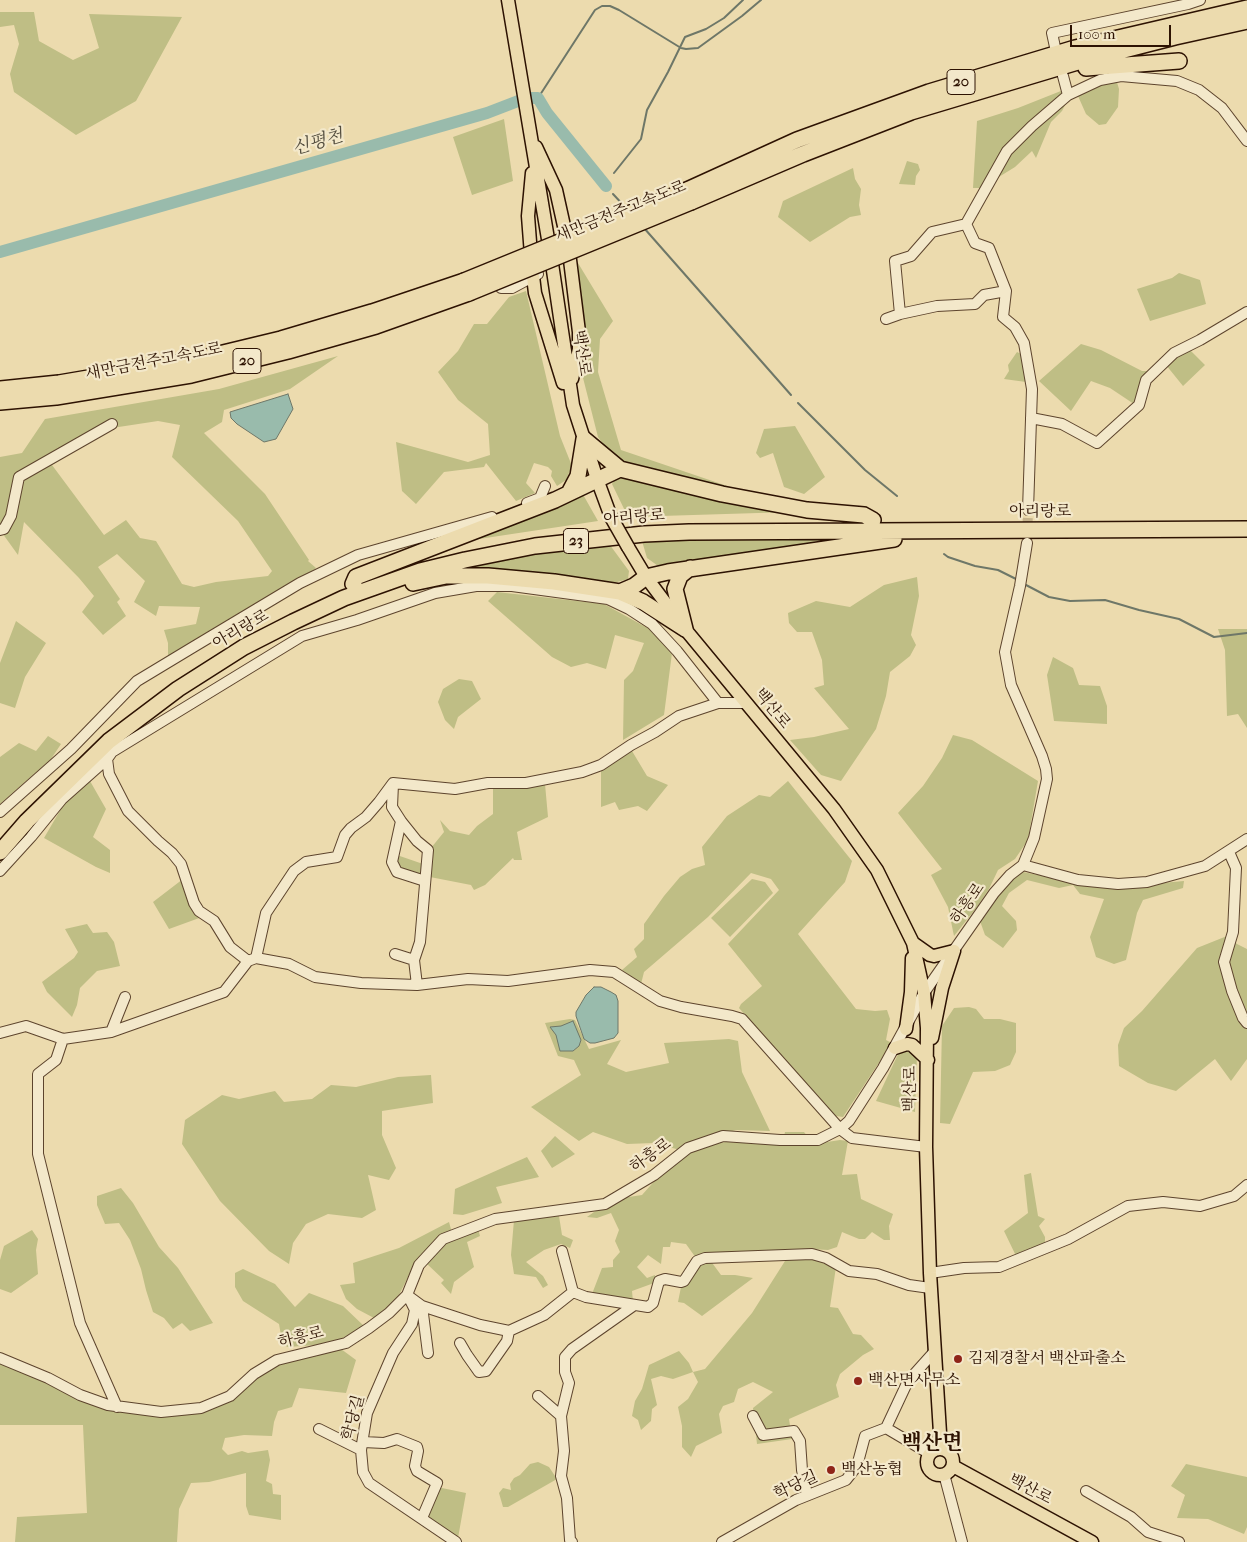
<!DOCTYPE html>
<meta charset="utf-8">
<style>
body{margin:0}
#map{position:relative;width:1247px;height:1542px;overflow:hidden;background:#ecdbae;font-family:"IM FELL French Canon",serif}
canvas{display:block}
.scale{position:absolute;left:1070px;top:25px;width:101px;height:22px;box-sizing:border-box;border:2px solid #2d1202;border-top:0;padding-left:6px;font-size:15px;line-height:18px;white-space:nowrap;color:#2d1202;-webkit-text-stroke:4px #f3e8ca;paint-order:stroke}
</style>
<div id="map">
<canvas width="1247" height="1542"></canvas>
<div class="scale">100 m</div>
</div>
<script>
const ctx = document.querySelector('canvas').getContext('2d');
ctx.lineJoin = 'round';
function paint(path, color) {
  ctx.fillStyle = color;
  ctx.fill(path, 'evenodd');
}
function poly(rows) {
  const path = new Path2D();
  for (const r of rows) {
    if (r.length === 3) {
      path.moveTo(r[0] + r[2], r[1]);
      path.arc(r[0], r[1], r[2], 0, 2 * Math.PI);
      continue;
    }
    path.moveTo(r[0], r[1]);
    for (let i = 2; i < r.length; i += 2) path.lineTo(r[i], r[i + 1]);
  }
  return path;
}
function trace(path, color, width, dash) {
  ctx.strokeStyle = color;
  ctx.lineWidth = width;
  ctx.lineCap = dash ? 'butt' : 'round';
  ctx.setLineDash(dash || []);
  ctx.stroke(path);
}
function label(font, color, halo, rows, align = 'center') {
  ctx.font = font + ' "IM FELL French Canon","Noto Serif KR",serif';
  ctx.lineWidth = 4.5;
  ctx.setLineDash([]);
  ctx.textBaseline = 'middle';
  ctx.strokeStyle = halo;
  ctx.fillStyle = color;
  for (const [text, x, y, turn = 0] of rows) {
    ctx.save();
    ctx.translate(x, y);
    ctx.rotate((+turn || 0) * Math.PI / 180);
    ctx.textAlign = isNaN(turn) ? turn : align;
    if (halo) ctx.strokeText(text, 0, 0);
    ctx.fillText(text, 0, 0);
    ctx.restore();
  }
}
paint(poly([
 [0,12,34,12,39,41,73,60,99,48,89,14,182,17,136,101,76,135,14,92,10,74,19,44,14,25,0,27],
 [1116,79,1119,89,1118,107,1106,124,1099,125,1086,114,1078,96,1081,93],
 [1076,85,1062,111,1051,122,1036,158,1032,151,1015,167,981,188,973,188,977,121,1018,108],
 [504,119,513,181,472,195,453,137],
 [907,161,918,164,920,170,916,176,915,185,899,184],
 [853,168,855,179,861,189,859,205,861,215,850,217,810,242,778,217,783,201],
 [578,263,613,321,600,339,598,372,621,450,739,490,624,466,606,448,598,437,580,366,580,302],
 [1179,273,1200,280,1206,304,1150,321,1137,289,1172,278],
 [526,291,560,436,572,466,566,480,557,486,551,476,552,471,548,467,534,463,526,483,535,493,516,501,486,463,484,467,444,472,416,504,402,491,396,442,468,462,490,455,488,424,458,400,438,372,458,351,474,324,487,324,509,297],
 [1081,344,1101,350,1142,371,1149,371,1137,403,1134,404,1110,388,1091,381,1071,411,1039,381],
 [1185,350,1190,350,1205,365,1183,386,1166,365],
 [1017,352,1023,355,1026,382,1004,379,1009,371,1008,365],
 [338,356,290,389,224,410,222,422,204,433,265,494,309,560,308,561,316,568,298,582,168,660,168,643,164,630,196,624,200,607,159,606,156,616,134,602,145,581,117,554,98,567,120,599,117,602,126,616,103,635,82,612,94,596,79,578,24,522,18,555,0,530,0,457,22,453,45,419,219,389],
 [158,421,180,425,172,457,238,521,272,571,268,576,216,582,194,587,182,584,156,541,140,538,126,520,104,535,52,465,112,428],
 [795,426,825,477,804,494,784,487,773,453,760,458,756,453,764,429],
 [617,476,791,512,628,517,612,484],
 [581,491,598,521,459,542],
 [849,536,661,568,647,558,642,541],
 [607,541,629,571,628,579,610,584,448,569],
 [917,577,919,596,911,635,916,645,910,656,890,672,886,696,876,729,841,781,821,775,790,740,814,737,849,729,814,688,824,685,822,660,812,632,797,632,789,623,788,613,816,601,850,607,884,585],
 [497,592,604,604,653,631,672,653,664,715,623,740,624,680,633,671,644,643,615,635,606,669,587,663,571,667,552,657,488,601],
 [16,621,46,643,25,677,15,708,0,703,0,663],
 [1218,629,1247,629,1247,728,1238,714,1227,716,1225,650],
 [1053,657,1073,668,1079,685,1100,686,1107,706,1107,724,1054,721,1047,675],
 [459,679,472,681,481,699,458,717,454,729,445,720,438,702,443,689],
 [953,735,972,740,1038,781,1028,840,1015,859,998,870,989,889,977,907,954,936,948,907,931,875,942,869,898,813,923,786,942,758],
 [48,736,61,744,51,759,0,804,0,757,19,743,36,751],
 [632,751,647,776,668,785,647,811,638,806,619,810,615,802,601,807,601,770],
 [90,781,106,809,93,837,110,850,110,873,96,867,44,838,65,802],
 [788,781,852,861,845,882,798,934,856,1009,875,1011,887,1010,890,1019,886,1040,892,1043,843,1117,836,1116,810,1090,739,1008,741,1004,762,986,728,944,779,890,771,879,751,873,708,917,644,972,641,984,622,970,637,957,634,949,644,939,644,924,664,896,680,877,692,869,705,865,702,847,727,816,759,795,770,797],
 [545,784,548,817,517,832,522,860,514,860,513,858,485,885,474,890,471,885,430,877,420,886,390,867,394,854,423,864,431,848,444,832,440,820,450,831,469,835,477,826,493,814,493,786],
 [1018,871,1104,888,1143,887,1162,883,1184,881,1183,888,1143,900,1137,913,1126,960,1114,964,1096,957,1090,937,1104,899,1080,894,1073,885,1059,888,1027,880,1009,893,1002,906,1016,921,1017,930,1003,948,985,935,980,921,997,894],
 [183,879,202,917,169,929,153,902],
 [752,879,765,882,773,893,730,937,711,918],
 [87,924,93,933,107,932,114,942,120,966,97,971,80,988,77,1005,72,1017,47,992,42,982,74,958,78,952,65,929],
 [1227,936,1237,944,1247,949,1247,1059,1231,1081,1215,1059,1176,1091,1148,1083,1119,1066,1118,1045,1124,1028,1142,1011,1197,948],
 [969,1007,976,1009,984,1019,1000,1019,1016,1023,1016,1052,1010,1065,995,1071,973,1072,950,1124,940,1123,942,1026,954,1008],
 [570,1019,575,1020,589,1049,621,1040,607,1064,626,1072,669,1063,664,1043,729,1039,738,1041,742,1072,770,1131,736,1130,690,1143,680,1150,654,1143,627,1144,593,1132,579,1141,531,1107,581,1075,574,1060,558,1056,545,1023],
 [907,1048,917,1055,915,1112,876,1101,900,1050],
 [431,1075,433,1103,382,1111,382,1135,396,1168,389,1180,368,1175,376,1210,362,1218,328,1214,306,1224,293,1243,289,1264,269,1251,220,1201,182,1144,185,1120,222,1095,239,1099,275,1091,284,1102,312,1099,331,1085,356,1087,398,1077],
 [785,1132,804,1132,814,1144,840,1140,848,1141,842,1175,857,1174,861,1199,893,1214,889,1226,890,1240,884,1240,872,1232,865,1239,859,1239,842,1232,837,1247,828,1250,811,1249,808,1251,696,1258,686,1244,671,1242,670,1247,663,1247,661,1264,648,1255,637,1267,647,1278,655,1275,654,1283,632,1291,633,1302,592,1294,602,1268,613,1267,613,1260,620,1252,615,1241,619,1230,611,1213,597,1218,587,1217,594,1212,622,1198,642,1195,658,1177,685,1152,697,1147,726,1142,782,1145],
 [555,1136,575,1154,552,1168,541,1151],
 [527,1157,539,1177,496,1187,502,1203,463,1215,453,1214,455,1189],
 [1031,1173,1038,1216,1045,1219,1039,1226,1045,1237,1045,1246,1017,1258,1004,1231,1028,1213,1024,1175],
 [121,1188,133,1203,159,1247,178,1268,213,1323,190,1331,182,1323,173,1329,164,1318,153,1312,146,1290,141,1269,130,1240,119,1223,105,1224,97,1205,97,1196],
 [559,1216,562,1235,573,1240,570,1248,561,1244,544,1250,526,1262,543,1276,548,1285,543,1288,536,1277,514,1274,511,1255,514,1220],
 [449,1222,452,1233,415,1263,397,1299,374,1318,357,1309,346,1299,340,1285,355,1283,353,1263,399,1248],
 [478,1229,480,1236,467,1242,474,1267,454,1282,451,1294,441,1283,444,1280,426,1263,446,1240],
 [32,1230,38,1239,36,1250,38,1274,11,1293,0,1289,0,1260,4,1246],
 [796,1256,813,1257,836,1267,830,1307,838,1308,853,1334,861,1335,874,1349,863,1355,840,1374,836,1385,839,1397,789,1419,792,1439,757,1444,753,1408,773,1392,753,1382,738,1389,734,1402,723,1406,719,1414,722,1433,696,1446,691,1457,682,1447,682,1426,678,1407,688,1399,698,1382,693,1372,673,1379,661,1376,651,1379,657,1405,652,1409,651,1421,641,1430,638,1420,632,1416,635,1401,642,1389,649,1365,679,1351,689,1363,693,1372,705,1369,752,1313,785,1261],
 [710,1260,721,1275,735,1275,753,1278,702,1316,684,1303,678,1302,681,1287,701,1263],
 [243,1269,275,1284,295,1307,309,1293,343,1306,364,1326,332,1344,287,1347,282,1341,279,1324,243,1301,235,1287,235,1273],
 [341,1349,356,1360,346,1393,299,1388,292,1407,278,1411,274,1422,272,1436,244,1435,225,1438,222,1449,228,1455,242,1451,248,1453,268,1450,270,1460,266,1481,272,1484,273,1494,281,1495,281,1520,249,1515,246,1506,246,1473,209,1482,191,1483,179,1509,177,1542,15,1542,17,1517,87,1513,83,1425,0,1425,0,1361,140,1413,179,1416,223,1403,246,1389,260,1375,281,1364],
 [538,1462,549,1467,557,1479,508,1507,503,1507,499,1493,503,1488,511,1490,510,1484,514,1478,520,1475,530,1464],
 [1186,1464,1247,1477,1247,1527,1244,1534,1208,1519,1177,1518,1185,1495,1171,1486],
 [437,1487,466,1493,458,1538,425,1518]
]), '#bfbe85');
const water = poly([
 [288,394,293,409,276,439,264,442,237,424,231,418,230,412,288,394],
 [594,987,601,987,611,992,616,995,618,1001,618,1033,614,1038,595,1043,590,1043,584,1039,576,1016,576,1012,586,995,594,987],
 [573,1021,581,1040,579,1046,573,1051,560,1051,556,1035,550,1027,561,1026,573,1021]
]);
paint(water, '#99bbac');
trace(water, '#6e7768', 1);
trace(poly([
 [538,98,595,10,602,6,610,6,619,10,681,48,686,49,698,48,742,16,761,0],
 [614,173,641,139,647,110,668,72,685,37,706,29,724,18,743,0],
 [605,184,607,181],
 [613,194,626,208],
 [644,228,791,395],
 [798,403,865,470,897,496],
 [944,554,948,557,975,566,998,570,1016,579],
 [1026,585,1049,597,1070,601,1105,600,1139,610,1179,619,1214,637,1247,633]
]), '#6e7768', 2);
trace(poly([
 [0,252,487,113,526,98,538,98,547,113,606,186]
]), '#99bbac', 12);
trace(poly([
 [1027,543,1028,510]
]), '#c6b38c', 10, [10, 5]);
const minor = poly([
 [1055,47,1052,33,1188,4,1200,0],
 [1068,95,1100,80,1121,76,1177,81,1199,90,1222,108,1247,141],
 [501,288,512,288,538,274],
 [900,314,895,261,911,256,932,232,966,224],
 [886,319,900,314,937,306,975,304,984,295,1006,291],
 [1031,418,1062,424,1097,443,1139,405,1146,380,1174,353,1200,340,1247,312],
 [527,503,540,498,545,486],
 [1028,510,1032,389,1024,343,1015,327,1003,317,1006,291,989,248,975,243,966,224,1007,151,1032,126,1068,95,1063,76],
 [0,530,4,529,11,516,19,477,112,424],
 [107,759,109,774,128,811,158,841,172,853,181,864,194,903,199,911,214,921,230,947,248,961],
 [393,784,392,807,401,821,392,862,397,872,425,881],
 [0,812,71,749,137,681,190,649,300,583,358,555,492,517],
 [401,821,417,841,428,850,420,942,414,960,417,985],
 [1229,852,1236,868,1233,932,1224,962,1232,991,1243,1018,1247,1023],
 [1023,865,1034,838,1047,779,1046,769,1042,756,1011,685,1005,652,1020,586,1027,543],
 [0,871,31,837,62,799,107,759,112,752,302,636,357,620,435,593,476,586,512,586,608,599,629,609,652,624,677,651,718,703],
 [395,954,414,960],
 [256,958,266,913,294,871,306,862,337,857,345,835,351,828,366,817,379,802,393,783,455,789,488,783,526,783,582,772,601,765,631,745,655,732,679,716,718,703,747,703],
 [111,1032,125,997],
 [0,1033,26,1026,63,1039,111,1032,224,992,248,961,256,958,289,964,315,977,361,983,417,985,468,979,508,981,590,970,614,972,660,1001,681,1007,732,1016,742,1019,840,1129,852,1138,926,1147],
 [63,1039,56,1060,38,1074,38,1154,80,1323,117,1407],
 [562,1251,573,1292],
 [930,1273,964,1268,999,1267,1068,1239,1128,1206,1163,1202,1200,1206,1234,1196,1247,1185],
 [407,1295,422,1306,480,1325,509,1331,544,1315,573,1292,586,1297,648,1307,653,1303,659,1281,665,1279,681,1282,684,1281,697,1261,705,1258,812,1254,826,1258,849,1271,877,1274,909,1285,930,1288],
 [409,1298,415,1310,412,1324,393,1353,367,1413,361,1450,363,1472,369,1483,456,1542],
 [422,1306,428,1353],
 [460,1343,467,1355,479,1372,486,1371,507,1341,509,1331],
 [0,1358,48,1378,80,1395,108,1405,161,1412,201,1408,230,1396,254,1374,277,1360,346,1343,369,1328,389,1313,407,1295,419,1265,443,1239,495,1219,605,1204,654,1175,688,1148,723,1136,780,1140,818,1140,840,1129,849,1121,883,1068,924,993,994,893,1010,875,1023,865,1078,880,1118,884,1147,882,1205,866,1247,839],
 [538,1396,561,1416],
 [753,1416,763,1435,794,1431,800,1441,802,1470,807,1495],
 [886,1428,930,1454],
 [319,1429,361,1450],
 [363,1442,384,1443,397,1439,417,1447,418,1451,415,1466,417,1471,437,1483,422,1518],
 [944,1474,962,1542],
 [1086,1491,1131,1517,1148,1532,1179,1542],
 [572,1542,570,1540,567,1498,561,1476,564,1451,561,1416,569,1383,565,1372,565,1357,572,1349,633,1306],
 [722,1542,796,1500,846,1480,857,1466,865,1436,886,1428,908,1381,934,1352]
]);
const major = poly([
 [508,0,551,257,573,405,597,479,611,517],
 [536,147,556,190,568,244,579,332,579,349,572,379],
 [532,173,528,216,532,268,535,293,563,383],
 [628,547,646,577,685,629,834,809,877,870,913,943,924,993,927,1028,926,1147,930,1273,941,1449],
 [913,943,930,955,934,956,954,951],
 [906,1029,911,992,912,958],
 [932,1038,942,988,954,951],
 [895,1048,907,1044,912,1045,928,1060],
 [940,1462,13],
 [953,1466,1092,1542]
]);
const highway = poly([
 [1086,68,1179,61],
 [687,190,797,140,929,92,1075,48,1247,8],
 [691,202,803,154,911,112,1081,61,1175,37,1247,21],
 [0,389,59,383,194,360,281,339,372,312,464,281],
 [0,402,56,397,191,375,288,351,376,326,469,293],
 [569,493,578,476,584,439,620,469],
 [413,583,446,576,488,576,554,582,620,592,634,586,646,577,668,572,894,539],
 [353,584,356,577,555,500,620,469,722,494,807,510,864,515,873,520],
 [620,592,643,602,685,629],
 [685,629,675,589,680,576,690,568],
 [0,852,27,821,109,741,178,689,244,647,293,622,344,598,420,571,465,560,535,546,644,534,689,532,1247,529]
]);
trace(minor, '#5d442d', 12);
trace(major, '#2d1202', 15);
trace(highway, '#2d1202', 18);
trace(minor, '#f3e8ca', 10);
trace(major, '#ecdbae', 12);
trace(highway, '#ecdbae', 15);
const majorBridge = poly([
 [611,517,628,547]
]);
const highwayBridge = poly([
 [464,281,687,190],
 [469,293,691,202]
]);
trace(majorBridge, '#2d1202', 15, []);
trace(highwayBridge, '#2d1202', 18, []);
trace(majorBridge, '#ecdbae', 12);
trace(highwayBridge, '#ecdbae', 15);
for (const [x, y, r, color] of [
 [958,1359,5,"#8f2418"],
 [858,1381,5,"#8f2418"],
 [831,1470,5,"#8f2418"]
]) {
  const dot = new Path2D();
  dot.arc(x, y, r, 0, 2 * Math.PI);
  ctx.fillStyle = color;
  ctx.fill(dot);
  trace(dot, '#f3e8ca', 2);
}
for (const [x, y, w] of [
 [961,82,28],
 [247,361,28],
 [576,541,25]
]) {
  const box = new Path2D();
  box.roundRect(x - w / 2, y - 12.5, w, 25, 4);
  ctx.fillStyle = '#f3e8ca';
  ctx.fill(box);
  trace(box, '#2d1202', 1);
}
label('bold 15px', '#2d1202', null, [
 ["20",961,82],
 ["20",247,361],
 ["23",576,541]
]);
label('16px', '#2d1202', '#f3e8ca', [
 ["새만금전주고속도로",621,212,-22],
 ["백산로",581,353,82],
 ["새만금전주고속도로",154,362,-11],
 ["아리랑로",1040,512],
 ["아리랑로",634,518,-4],
 ["아리랑로",241,630,-30],
 ["백산로",772,709,51],
 ["하흥로",968,904,-55],
 ["백산로",911,1089,-89],
 ["하흥로",651,1156,-36],
 ["하흥로",301,1338,-14],
 ["학당길",354,1418,-75],
 ["학당길",796,1486,-25],
 ["백산로",1030,1490,28]
]);
label('16px', '#2d1202', '#f3e8ca', [
 ["김제경찰서 백산파출소",968,1359],
 ["백산면사무소",868,1381],
 ["백산농협",841,1470]
], 'left');
label('italic 18px', '#534d3e', '#f3e8ca', [
 ["신평천",318,143,-16]
]);
label('bold 21px', '#2d1202', '#f3e8ca', [
 ["백산면",932,1444]
]);
</script>
